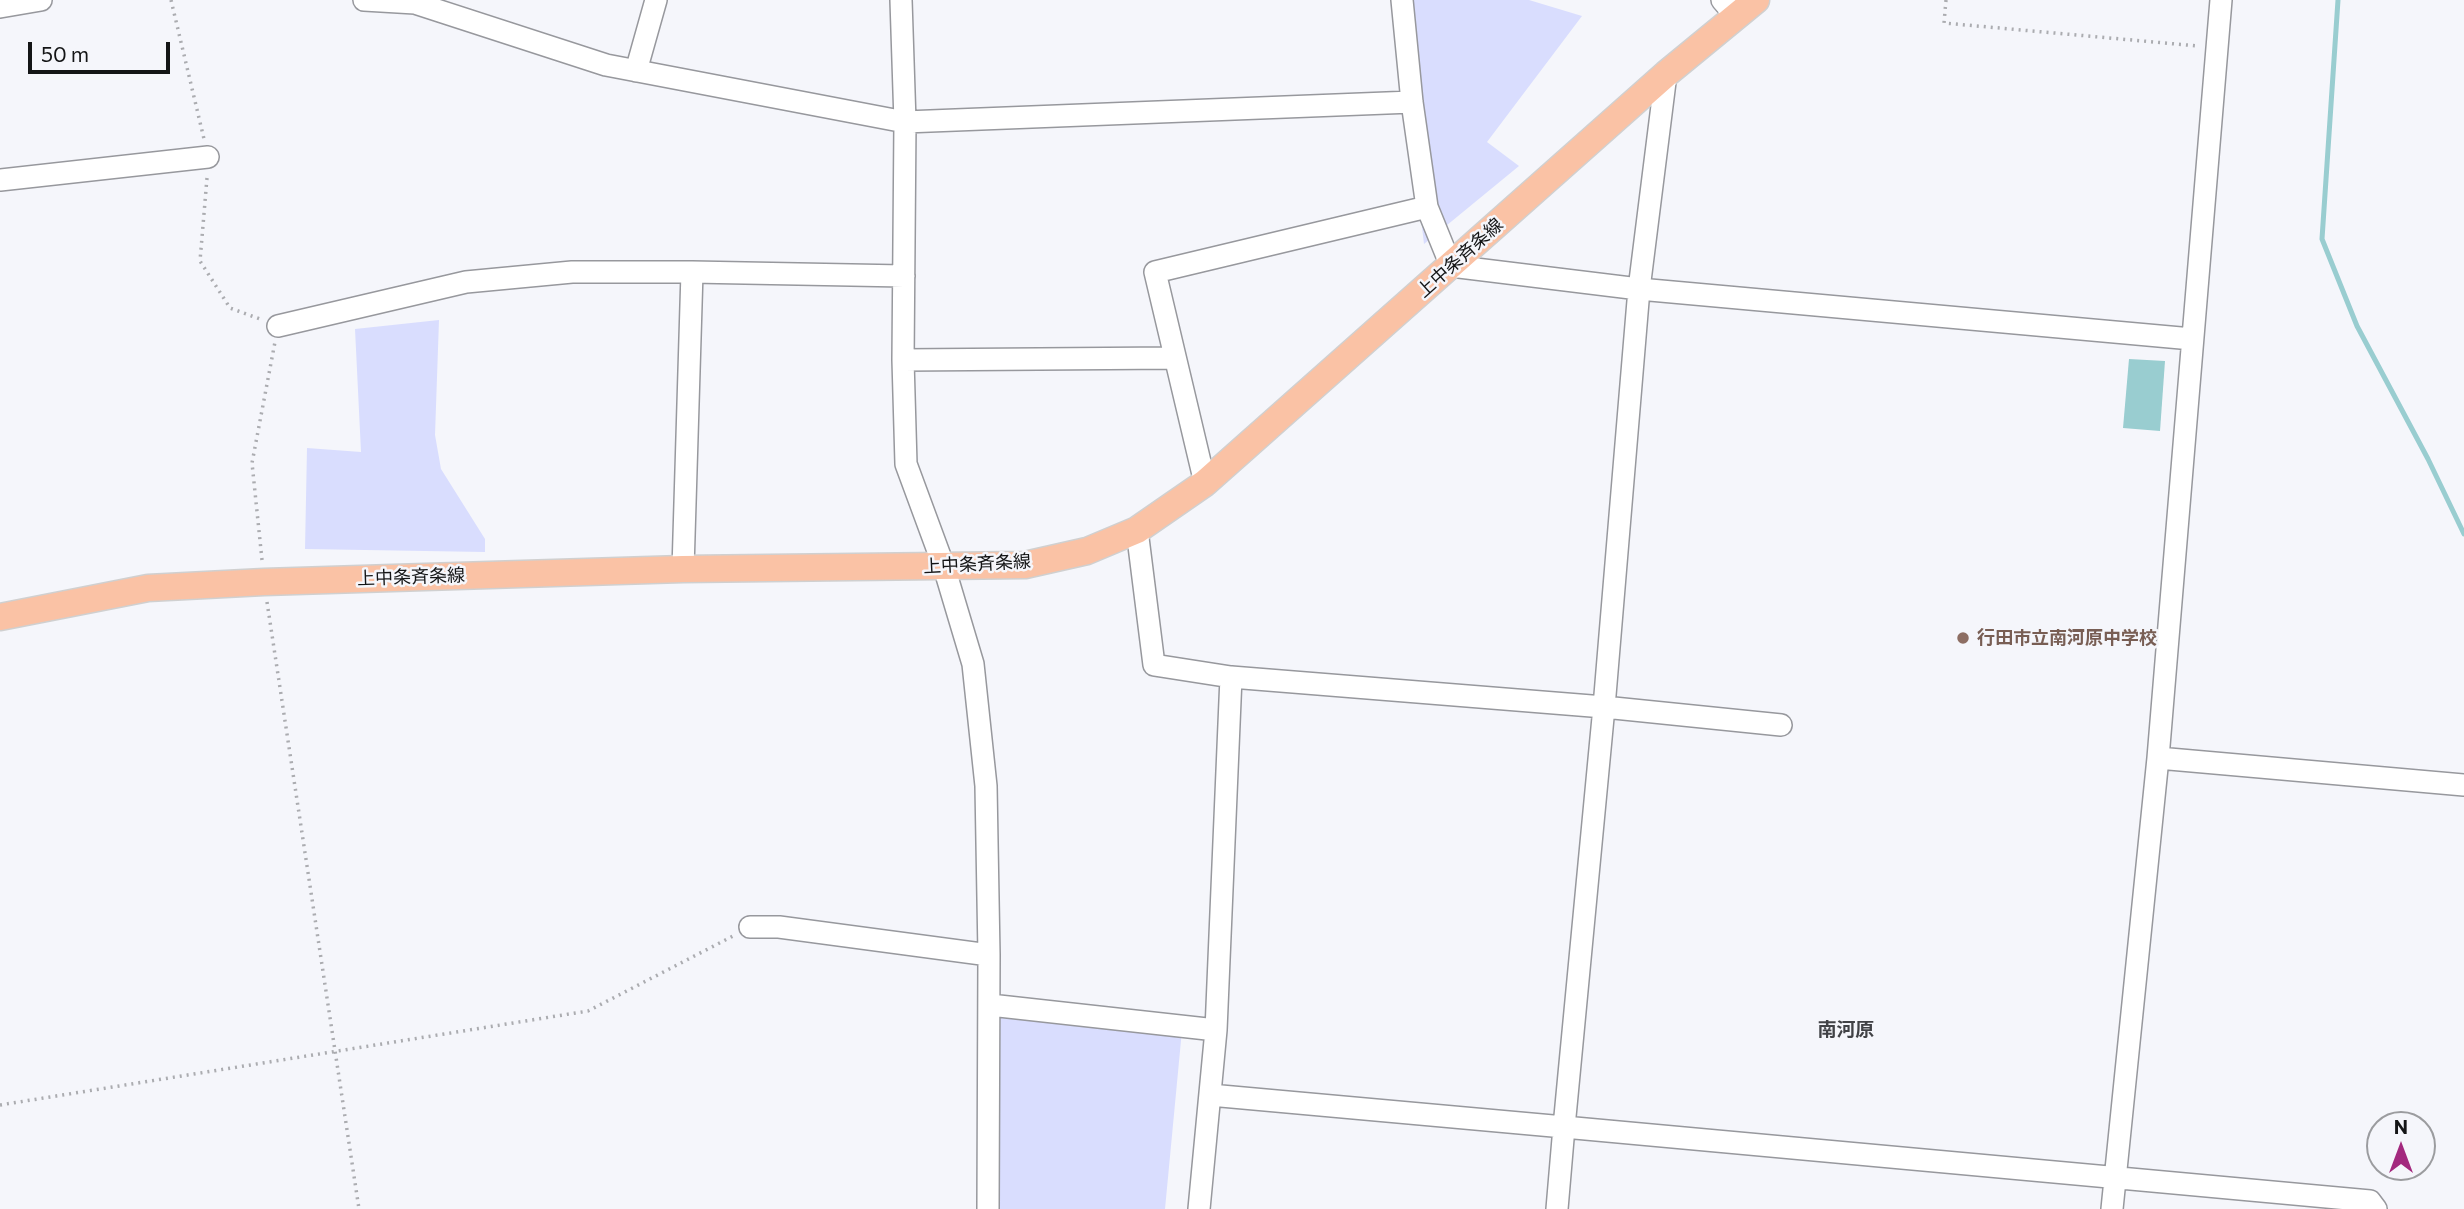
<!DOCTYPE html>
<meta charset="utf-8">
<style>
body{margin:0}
#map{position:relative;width:2464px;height:1209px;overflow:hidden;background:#f5f6fb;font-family:Commissioner,sans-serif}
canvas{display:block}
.north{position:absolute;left:2366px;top:1111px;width:70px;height:70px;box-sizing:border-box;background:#f5f6fb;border:2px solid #9b9c9f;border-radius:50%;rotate:0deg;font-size:19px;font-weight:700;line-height:28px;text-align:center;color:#141516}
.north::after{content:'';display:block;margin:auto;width:24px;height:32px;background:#a3297e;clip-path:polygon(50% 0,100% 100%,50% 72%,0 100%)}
.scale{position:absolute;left:28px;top:42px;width:142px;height:32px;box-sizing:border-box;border:4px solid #141516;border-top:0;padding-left:9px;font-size:21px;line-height:24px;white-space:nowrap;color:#141516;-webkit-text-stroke:5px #f5f6fb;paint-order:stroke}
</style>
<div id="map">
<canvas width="2464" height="1209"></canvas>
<div class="north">N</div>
<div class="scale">50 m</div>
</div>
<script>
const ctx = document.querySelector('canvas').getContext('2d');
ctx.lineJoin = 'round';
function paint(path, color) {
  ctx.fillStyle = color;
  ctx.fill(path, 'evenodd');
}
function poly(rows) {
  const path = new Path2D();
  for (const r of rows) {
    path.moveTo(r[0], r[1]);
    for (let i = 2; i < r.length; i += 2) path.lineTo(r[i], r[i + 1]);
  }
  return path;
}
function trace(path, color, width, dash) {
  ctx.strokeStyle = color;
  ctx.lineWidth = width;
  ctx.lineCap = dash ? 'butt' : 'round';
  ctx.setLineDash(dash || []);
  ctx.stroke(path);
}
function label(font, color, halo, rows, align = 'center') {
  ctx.font = font + ' Commissioner,"Noto Sans JP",sans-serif';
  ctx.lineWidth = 5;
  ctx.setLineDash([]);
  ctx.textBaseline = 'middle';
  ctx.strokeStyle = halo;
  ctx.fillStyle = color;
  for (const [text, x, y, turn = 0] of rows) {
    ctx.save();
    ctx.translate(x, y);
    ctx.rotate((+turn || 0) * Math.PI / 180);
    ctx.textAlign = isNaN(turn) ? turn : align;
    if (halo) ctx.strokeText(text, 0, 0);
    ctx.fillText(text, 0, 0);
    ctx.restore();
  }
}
paint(poly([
 [1395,0,1529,0,1582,16,1487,142,1519,166,1424,244],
 [439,320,435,435,441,469,485,539,485,552,305,549,307,448,361,452,355,329],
 [983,1012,1182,1030,1165,1209,979,1209]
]), '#d9ddfe');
paint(poly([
 [2129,359,2165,361,2160,431,2123,428]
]), '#99cdd0');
trace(poly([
 [2338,0,2322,239,2357,326,2428,459,2464,534]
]), '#99cdd0', 5);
const minor = poly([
 [364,0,415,3,606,65,905,122,1412,102],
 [1402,0,1412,102,1427,207,1451,266,1639,289,1666,74],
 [1722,0,1735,15],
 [0,7,41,0],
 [636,71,656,0],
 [0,180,208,157],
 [278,326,466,282,572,272,692,272],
 [2192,339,1639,289,1604,707,1564,1127,2370,1201,2376,1209],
 [903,360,1175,358],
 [1205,483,1155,272,1427,207],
 [1137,530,1154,665,1231,677,1604,707,1781,725],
 [683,569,692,272,904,276],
 [2158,758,2464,785],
 [750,927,779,927,989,955,986,786,973,664,944,567,906,464,903,360,905,122,901,0],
 [990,1005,1216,1030],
 [1210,1095,1564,1127,1557,1209],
 [988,1209,989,955],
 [1199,1209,1216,1030,1231,677],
 [2112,1209,2158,758,2221,0]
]);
const major = poly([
 [0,617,148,588,264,582,683,569,1025,565,1087,551,1137,530,1205,483,1666,74,1756,0]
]);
trace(minor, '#97989d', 24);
trace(major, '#d0d0d0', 29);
trace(poly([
 [171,0,204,139],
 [1946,0,1944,23,2198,46],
 [207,178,200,261,230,308,260,319],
 [262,560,252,463,275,342],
 [267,602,359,1209],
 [0,1105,588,1011,735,935]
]), '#abacb0', 3.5, [2, 5]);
trace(minor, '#fff', 21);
trace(major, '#fac2a5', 26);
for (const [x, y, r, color] of [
 [1963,638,7,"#8d6e63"]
]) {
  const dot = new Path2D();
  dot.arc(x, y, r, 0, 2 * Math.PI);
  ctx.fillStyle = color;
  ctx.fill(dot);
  trace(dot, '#f5f6fb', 2.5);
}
label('18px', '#141516', '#f5f6fb', [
 ["上中条斉条線",1460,258,-42],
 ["上中条斉条線",977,564,-3],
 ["上中条斉条線",411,577,-2]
]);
label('bold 18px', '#785e54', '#f5f6fb', [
 ["行田市立南河原中学校",1977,638]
], 'left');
label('bold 19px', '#414246', '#f5f6fb', [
 ["南河原",1846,1030]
]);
</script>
